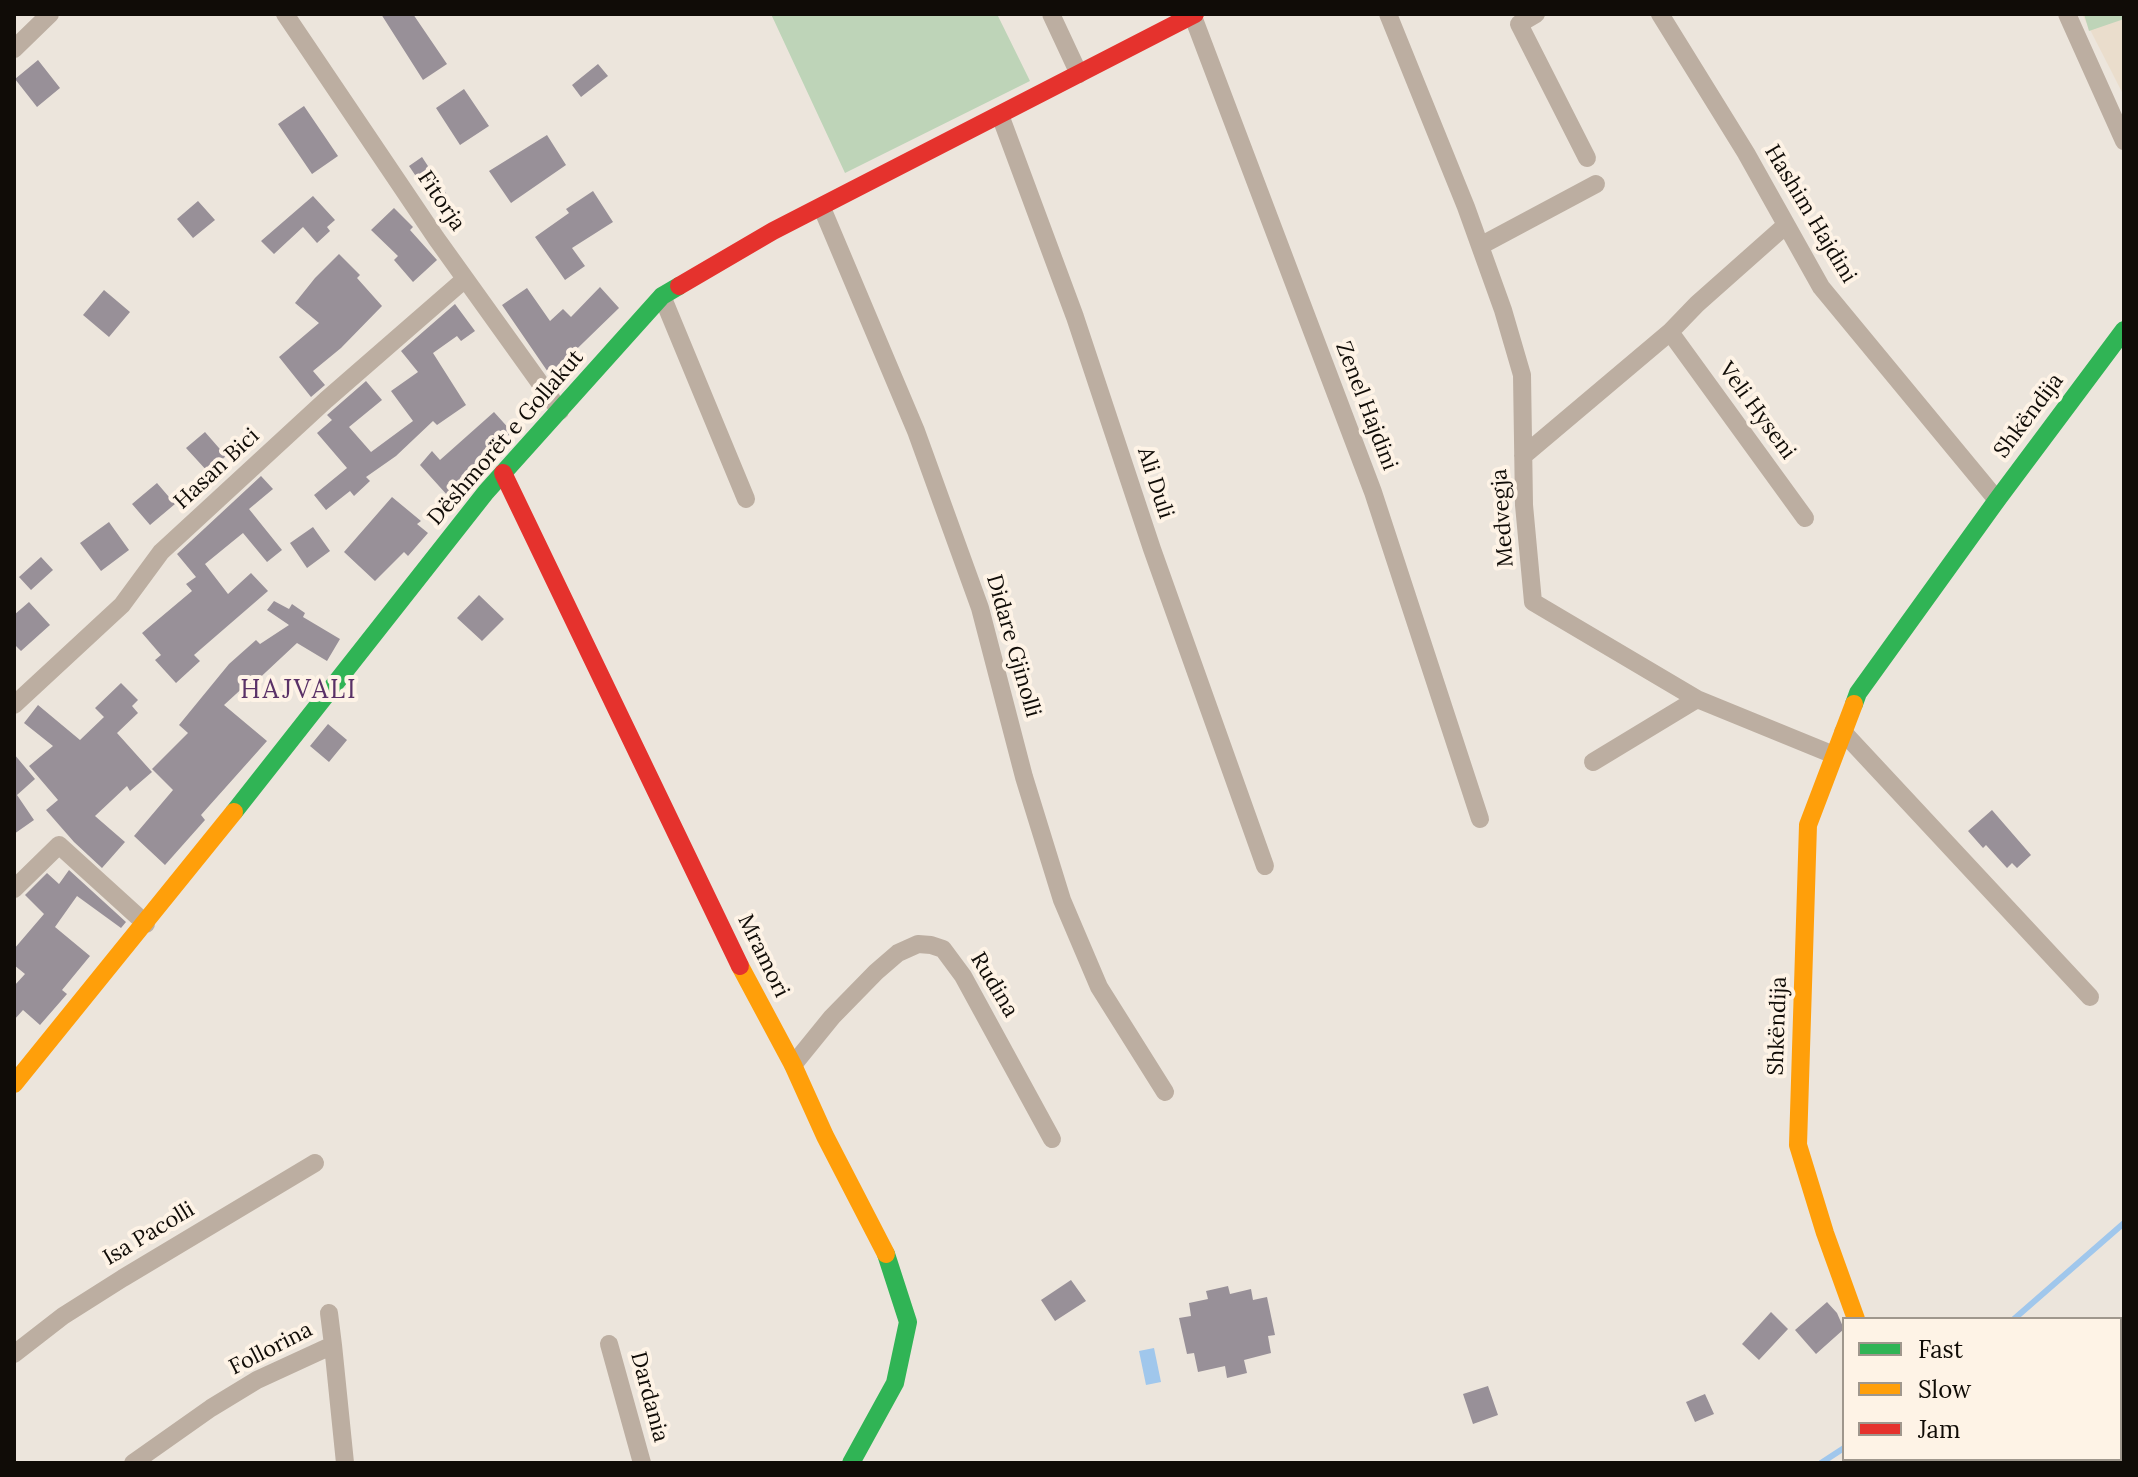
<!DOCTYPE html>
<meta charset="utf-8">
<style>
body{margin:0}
#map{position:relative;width:2138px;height:1477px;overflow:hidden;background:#ece5dc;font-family:Lora,serif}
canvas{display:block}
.frame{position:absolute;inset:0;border:16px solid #100c07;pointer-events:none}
.legend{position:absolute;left:1842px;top:1317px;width:280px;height:144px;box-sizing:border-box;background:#fef3e6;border:2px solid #9f978d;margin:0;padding:10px 14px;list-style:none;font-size:24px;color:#100c07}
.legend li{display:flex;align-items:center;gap:16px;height:40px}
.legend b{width:40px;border:2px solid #9f978d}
</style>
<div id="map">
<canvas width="2138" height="1477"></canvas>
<div class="frame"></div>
<ul class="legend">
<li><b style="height:10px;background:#30b455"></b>Fast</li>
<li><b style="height:10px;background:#ff9f0a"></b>Slow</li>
<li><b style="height:10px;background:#e5322d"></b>Jam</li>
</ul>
</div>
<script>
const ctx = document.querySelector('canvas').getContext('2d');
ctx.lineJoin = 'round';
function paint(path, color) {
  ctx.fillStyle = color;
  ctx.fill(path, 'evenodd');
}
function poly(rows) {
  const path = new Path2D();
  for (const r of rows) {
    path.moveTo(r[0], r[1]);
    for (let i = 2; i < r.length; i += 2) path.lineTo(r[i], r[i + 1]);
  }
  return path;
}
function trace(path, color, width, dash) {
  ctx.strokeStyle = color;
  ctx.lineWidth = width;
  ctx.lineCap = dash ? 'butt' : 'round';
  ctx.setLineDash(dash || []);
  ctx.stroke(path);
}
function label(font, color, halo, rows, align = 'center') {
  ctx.font = font + ' Lora,serif';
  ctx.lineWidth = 8;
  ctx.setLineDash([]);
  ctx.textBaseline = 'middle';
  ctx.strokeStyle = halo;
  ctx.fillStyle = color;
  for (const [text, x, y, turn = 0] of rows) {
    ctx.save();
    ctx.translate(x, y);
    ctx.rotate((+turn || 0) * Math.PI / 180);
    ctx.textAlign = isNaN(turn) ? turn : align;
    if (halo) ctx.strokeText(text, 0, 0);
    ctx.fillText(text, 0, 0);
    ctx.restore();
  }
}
paint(poly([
 [2082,14,2124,14,2124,96]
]), '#eaddcc');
paint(poly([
 [771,14,997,14,1030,81,845,173],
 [2084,14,2124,14,2124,19,2089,31]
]), '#bed4b8');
paint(poly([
 [1154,1348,1161,1382,1146,1385,1139,1351]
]), '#a0c7ec');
trace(poly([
 [2014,1319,2124,1223],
 [1821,1463,1844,1448]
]), '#a0c7ec', 6);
paint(poly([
 [381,14,413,14,447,64,423,80],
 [38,60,60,88,37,107,15,79],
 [598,64,608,76,581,97,572,85],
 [464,89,489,126,460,145,436,108],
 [304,106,338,156,312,174,278,124],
 [547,135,566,165,511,203,489,171],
 [422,157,449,198,436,206,409,166],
 [593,191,613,222,572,248,585,266,565,280,535,237,569,213,566,209],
 [313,196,335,220,327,227,330,231,317,243,303,227,274,254,261,241],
 [198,201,215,220,193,238,177,219],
 [394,208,413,227,410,230,437,260,413,282,394,260,398,256,371,230],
 [339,254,360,275,357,278,382,306,341,348,313,371,325,385,311,397,279,357,319,323,295,303,315,278],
 [600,287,619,308,550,375,502,305,527,288,550,321,563,309,571,317],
 [104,290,130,312,109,337,83,315],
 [455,304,475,331,461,341,457,336,433,353,466,405,437,425,433,421,396,456,366,477,370,481,354,496,350,491,326,510,314,495,347,468,317,433,332,420,327,415,366,381,382,400,349,427,371,452,413,421,391,391,418,372,401,351],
 [494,412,512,432,469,471,476,479,459,494,455,489,448,496,420,465,432,451,440,460],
 [205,432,226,456,208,472,186,448],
 [261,476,273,489,249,509,282,550,267,562,243,533,205,564,228,594,251,573,268,591,194,655,200,661,176,683,155,660,161,655,142,633,192,591,186,584,196,577,177,554],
 [157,483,175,504,150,525,132,504],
 [392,497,421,521,417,524,428,533,408,556,404,552,375,581,344,552],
 [109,522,129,550,101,571,80,543],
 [313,527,330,551,307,568,290,543],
 [41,557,53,570,31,590,19,577],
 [479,595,504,619,482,641,457,618],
 [274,601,289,609,292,604,305,613,303,617,340,639,327,661,297,643,251,686,248,683,224,705,267,741,201,815,205,820,165,865,134,836,173,790,152,769,188,733,179,725,229,664,256,640,260,644,289,625,267,610],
 [29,602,50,625,21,651,14,644,14,615],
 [121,683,138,700,132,706,138,713,117,733,152,772,130,791,127,786,95,816,125,842,102,868,74,842,46,810,58,800,29,766,53,746,24,723,38,705,80,740,104,717,95,708],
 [328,724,347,740,329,762,310,746],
 [14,754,35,779,17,795,34,820,14,834],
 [1992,810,2031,855,2017,868,2012,863,2007,868,1986,845,1983,848,1968,831],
 [69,870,126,922,121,928,77,896,55,927,90,956,62,990,67,994,40,1025,23,1010,14,1020,14,986,25,974,14,965,14,949,44,914,25,895,47,873,59,884],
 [1071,1280,1086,1301,1055,1321,1041,1300],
 [1228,1286,1230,1294,1251,1289,1253,1300,1267,1297,1275,1335,1268,1336,1271,1353,1244,1360,1247,1373,1227,1378,1225,1366,1198,1372,1194,1353,1187,1354,1179,1318,1191,1316,1189,1303,1208,1299,1206,1291],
 [1827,1302,1837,1313,1844,1329,1816,1354,1795,1330],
 [1771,1312,1788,1329,1759,1360,1742,1344],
 [1488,1386,1498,1415,1473,1424,1463,1394],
 [1705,1394,1714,1414,1695,1422,1686,1402]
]), '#989098');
trace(poly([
 [285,14,436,238,560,411],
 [1051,14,1079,74],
 [1192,14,1373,492,1480,819],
 [1388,14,1466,207,1503,310,1522,375,1524,505,1533,602,1697,699,1834,755],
 [1536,14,1519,24,1587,158],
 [1660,14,1746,153,1821,287,1997,500],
 [2067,14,2124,141],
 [14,49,50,14],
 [1000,115,1075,317,1152,549,1265,866],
 [822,208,916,431,980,608,1024,777,1062,900,1099,987,1165,1092],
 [1786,225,1697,304,1670,332,1805,518],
 [1480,246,1596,184],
 [662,296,746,499],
 [1523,456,1670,332],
 [14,705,122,605,161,552,326,400,465,279],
 [1843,732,2090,997],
 [1593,762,1697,699],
 [14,889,59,845,146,924],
 [793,1065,832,1017,876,972,898,953,918,944,931,945,943,949,963,976,1052,1139],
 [329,1313,333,1345],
 [2120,1331,2124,1329],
 [609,1344,642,1463],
 [14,1354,63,1316,123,1278,315,1163],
 [1958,1459,1961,1463],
 [133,1463,211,1408,257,1380,333,1345,345,1463],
 [1868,1463,1879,1459]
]), '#bcaea1', 18);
trace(poly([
 [1854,704,1858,693,1997,500,2124,330],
 [234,812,486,492,662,296,679,286],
 [851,1463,895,1383,908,1322,886,1254]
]), '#30b455', 18);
trace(poly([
 [1854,704,1808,825,1798,1145,1825,1233,1856,1319],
 [740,966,793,1065,825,1136,886,1254],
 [14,1084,234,812]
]), '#ff9f0a', 18);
trace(poly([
 [679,286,773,231,1195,14],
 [503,473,740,966]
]), '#e5322d', 18);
label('22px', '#100c07', '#fef3e6', [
 ["Fitorja",441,201,56],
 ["Hashim Hajdini",1810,214,59],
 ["Zenel Hajdini",1366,406,69],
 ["Veli Hyseni",1757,411,54],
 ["Shkëndija",2029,416,-53],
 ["Dëshmorët e Gollakut",506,438,-49],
 ["Hasan Bici",217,469,-43],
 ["Ali Duli",1155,483,72],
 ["Medvegja",1503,518,-94],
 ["Didare Gjinolli",1013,646,74],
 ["Mramori",763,956,64],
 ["Rudina",994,985,59],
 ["Shkëndija",1778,1026,-88],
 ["Isa Pacolli",149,1234,-31],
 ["Follorina",271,1349,-27],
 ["Dardania",649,1397,75]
]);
ctx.letterSpacing = '2px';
label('26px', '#5a3167', '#fef3e6', [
 ["HAJVALI",299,691]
]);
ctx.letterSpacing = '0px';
</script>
